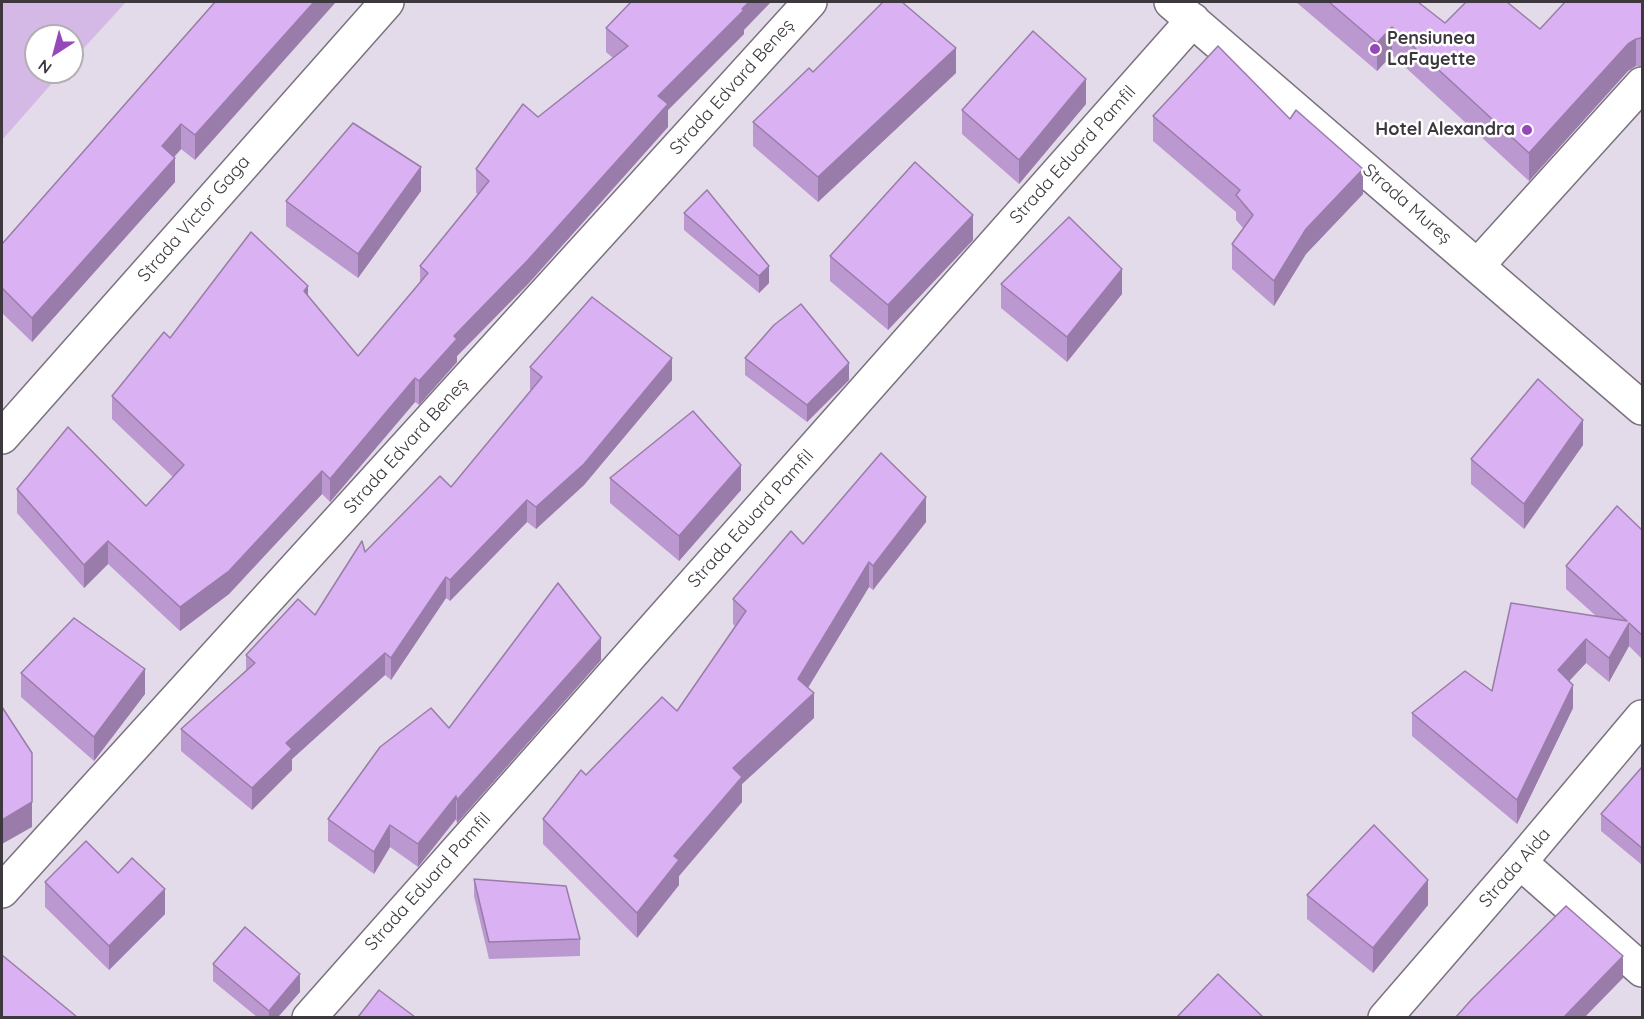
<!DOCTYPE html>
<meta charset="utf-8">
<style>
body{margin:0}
#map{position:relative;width:1644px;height:1019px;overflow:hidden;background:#e4dbea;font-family:Quicksand,sans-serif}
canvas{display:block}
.frame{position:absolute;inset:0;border:3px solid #3c383e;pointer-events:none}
.north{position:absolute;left:24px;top:24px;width:60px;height:60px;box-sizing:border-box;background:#fff;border:2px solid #b1afb2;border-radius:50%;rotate:216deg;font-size:16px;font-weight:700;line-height:24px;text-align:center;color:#3c383e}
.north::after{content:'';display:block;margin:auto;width:21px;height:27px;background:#9448ba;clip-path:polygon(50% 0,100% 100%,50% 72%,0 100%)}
</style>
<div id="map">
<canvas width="1644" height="1019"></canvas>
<div class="frame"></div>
<div class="north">N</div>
</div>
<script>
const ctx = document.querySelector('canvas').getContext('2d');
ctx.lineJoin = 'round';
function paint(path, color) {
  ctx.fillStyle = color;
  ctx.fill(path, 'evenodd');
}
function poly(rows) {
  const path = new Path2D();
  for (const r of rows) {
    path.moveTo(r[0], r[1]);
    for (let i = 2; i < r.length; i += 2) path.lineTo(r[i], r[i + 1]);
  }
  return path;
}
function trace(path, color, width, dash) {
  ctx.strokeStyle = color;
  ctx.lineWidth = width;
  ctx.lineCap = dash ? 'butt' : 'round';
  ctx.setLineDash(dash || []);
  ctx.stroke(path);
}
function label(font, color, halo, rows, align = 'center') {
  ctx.font = font + ' Quicksand,sans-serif';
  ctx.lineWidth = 5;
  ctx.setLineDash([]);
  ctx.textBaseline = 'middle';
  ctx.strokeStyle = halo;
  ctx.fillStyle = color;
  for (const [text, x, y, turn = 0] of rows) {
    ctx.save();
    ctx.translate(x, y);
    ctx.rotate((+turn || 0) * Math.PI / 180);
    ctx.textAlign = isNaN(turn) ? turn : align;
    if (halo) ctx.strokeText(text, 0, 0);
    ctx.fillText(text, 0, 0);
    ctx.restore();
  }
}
paint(poly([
 [2,2,126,2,72,61,72,36,36,36,36,72,62,72,2,140]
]), '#d4b8e5');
const minor = poly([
 [1171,2,1642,408],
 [1478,265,1642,84],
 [2,437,387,2],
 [1520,862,1642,970],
 [2,891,810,2],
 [309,1018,1193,20],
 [1385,1018,1520,862,1642,717]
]);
trace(minor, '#7a727f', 36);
trace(minor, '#fff', 33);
paint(poly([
 [215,2,195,160,181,149,174,157,175,182,32,342,2,313,2,244],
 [1296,2,1418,2,1445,23,1540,29,1642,2,1641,66,1636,66,1628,71,1529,181,1392,55,1377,71],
 [606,28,744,30,744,34,668,110,668,127,528,284,457,356,457,362,419,405,415,402,330,502,322,494,229,594,180,631,108,564,84,588,17,513,17,489,146,506,173,477,112,419,112,396,170,338,308,296,358,356,420,283,420,266,478,194,476,193,476,169,538,117,613,58,606,52],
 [813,72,956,73,818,202,753,146,753,122],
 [1086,104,1019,184,962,134,962,110],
 [1153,116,1363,194,1306,254,1274,306,1232,269,1232,244,1243,228,1236,220,1236,212,1153,141],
 [421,191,358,278,286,226,286,201],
 [684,213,769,283,759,293,684,230],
 [973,240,888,330,830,281,830,256],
 [1001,284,1122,294,1067,362,1001,308],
 [745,358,849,380,807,422,745,375],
 [530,367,672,380,584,485,536,529,527,522,450,601,446,598,391,680,385,675,292,759,292,770,252,810,181,751,181,729,246,670,246,655,315,615,365,552,451,487,531,390,530,389],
 [1583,445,1524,529,1471,484,1471,459],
 [610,478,741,490,679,561,610,503],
 [926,522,873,590,869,587,808,688,814,718,742,784,742,802,679,876,679,885,637,938,543,844,543,819,586,775,677,711,735,626,733,624,733,599,803,544],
 [1642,530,1642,659,1629,646,1609,682,1586,663,1569,681,1573,708,1517,824,1412,736,1412,713,1492,691,1596,616,1566,589,1566,566],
 [601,660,457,823,456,819,418,867,390,847,374,874,328,841,328,819,449,728],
 [21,673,145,694,94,761,21,697],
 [1642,767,1642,865,1601,831,1601,814],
 [118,873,165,914,109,970,45,907,45,882],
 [474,879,580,939,580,956,489,959,474,896],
 [1307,895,1428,905,1373,973,1307,919],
 [213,964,300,992,278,1017,257,1017,213,981]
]), '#bb98d0');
paint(poly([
 [314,2,336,2,195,160,195,135],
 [749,2,771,2,744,30,744,34,668,110,668,127,528,284,457,356,457,362,419,405,419,381,454,336,658,96],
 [1392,27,1392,55,1377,71,1377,43],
 [1642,36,1642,64,1641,66,1641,38],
 [1636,39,1636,66,1628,71,1529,181,1529,153,1628,44],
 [956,48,956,73,818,202,818,177],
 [1086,79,1086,104,1019,184,1019,160],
 [181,124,181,149,162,171,162,146],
 [175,158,175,182,32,342,32,318],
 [421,167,421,191,358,278,358,254],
 [1363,169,1363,194,1306,254,1274,306,1274,281,1306,229],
 [973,215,973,240,888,330,888,305],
 [769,266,769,283,759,293,759,276],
 [1122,269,1122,294,1067,362,1067,337],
 [308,286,308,310,304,291],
 [672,358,672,380,584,485,536,529,536,507],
 [849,363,849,380,807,422,807,405],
 [415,378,415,402,330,502,330,479],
 [1583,420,1583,445,1524,529,1524,504],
 [741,465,741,490,679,561,679,536],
 [322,471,322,494,229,594,180,631,180,607],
 [926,497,926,522,873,590,873,566],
 [527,500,527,522,450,601,450,580],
 [108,541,108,564,84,588,84,565],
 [869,562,869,587,798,704,798,679],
 [446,577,446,598,391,680,391,658],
 [1629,623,1629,646,1609,682,1609,658],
 [601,638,601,660,457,823,457,800],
 [1586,639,1586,663,1558,693,1558,670],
 [385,653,385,675,292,759,292,770,252,810,252,788,286,743],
 [145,669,145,694,94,761,94,737],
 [1573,685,1573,708,1517,824,1517,800],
 [814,693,814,718,742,784,742,802,679,876,679,885,637,938,637,913,733,768],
 [456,796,456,819,418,867,418,844],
 [32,802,32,827,2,844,2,820],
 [390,825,390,847,374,874,374,852],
 [1428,880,1428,905,1373,973,1373,948],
 [165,889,165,914,109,970,109,946],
 [1623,956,1623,978,1585,1017,1564,1017],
 [300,974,300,992,278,1017,269,1017,269,1011]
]), '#997ca9');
const building = poly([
 [215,2,314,2,195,135,181,124,162,146,175,158,32,318,2,288,2,244,215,2],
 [631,2,749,2,742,9,744,10,658,96,668,104,528,260,454,336,457,339,419,381,415,378,330,479,322,471,229,571,180,607,108,541,84,565,17,489,68,427,146,506,184,465,112,396,164,332,170,338,251,232,308,286,304,291,358,356,428,273,420,266,489,181,476,169,523,104,538,117,628,46,606,28,631,2],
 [883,2,902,2,956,48,818,177,753,122,809,68,813,72,883,2],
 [1329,2,1418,2,1445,23,1466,2,1507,2,1540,29,1565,2,1642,2,1642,36,1641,38,1636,39,1628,44,1529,153,1392,27,1377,43,1329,2],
 [1033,31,1086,79,1019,160,962,110,1033,31],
 [1218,46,1290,119,1296,110,1363,169,1306,229,1274,281,1232,244,1253,215,1236,195,1240,190,1153,116,1218,46],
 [353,123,421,167,358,254,286,201,353,123],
 [915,162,973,215,888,305,830,256,915,162],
 [707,190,769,266,759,276,684,213,707,190],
 [1069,217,1122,269,1067,337,1001,284,1069,217],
 [592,297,672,358,584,464,536,507,527,500,450,580,446,577,391,658,385,653,286,743,292,749,252,788,181,729,255,663,246,655,298,599,315,615,362,541,365,552,440,476,451,487,542,377,530,367,592,297],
 [801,304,849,363,807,405,745,358,774,325,801,304],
 [1538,379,1583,420,1524,504,1471,459,1538,379],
 [693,411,741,465,679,536,610,478,693,411],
 [881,453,926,497,873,566,869,562,798,679,814,693,733,768,742,777,674,856,679,860,637,913,543,819,581,770,586,775,662,697,677,711,746,611,733,599,791,531,803,544,881,453],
 [1617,506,1642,530,1642,635,1629,623,1609,658,1586,639,1558,670,1573,685,1517,800,1412,713,1465,671,1492,691,1511,603,1627,621,1566,566,1617,506],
 [558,583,601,638,457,800,456,796,418,844,390,825,374,852,328,819,380,747,431,708,449,728,558,583],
 [74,618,145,669,94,737,21,673,74,618],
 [2,707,32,753,32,802,2,820,2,707],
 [1642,767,1642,848,1601,814,1642,767],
 [1374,825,1428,880,1373,948,1307,895,1374,825],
 [86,841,118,873,132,858,165,889,109,946,45,882,86,841],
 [474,879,566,886,580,939,489,942,474,879],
 [1566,906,1623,956,1564,1017,1456,1017,1472,999,1566,906],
 [245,927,300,974,269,1011,213,964,245,927],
 [2,955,77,1017,2,1017,2,955],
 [1218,974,1263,1017,1177,1017,1218,974],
 [379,990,415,1017,358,1017,379,990]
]);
paint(building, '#dab1f2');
trace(building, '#997ca9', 1.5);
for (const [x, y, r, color] of [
 [1375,49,6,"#9448ba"],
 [1527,130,6,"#9448ba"]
]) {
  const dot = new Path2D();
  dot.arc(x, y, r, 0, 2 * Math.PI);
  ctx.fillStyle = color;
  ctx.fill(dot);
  trace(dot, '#fff', 2);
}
label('bold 18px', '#3c383e', '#fff', [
 ["Pensiunea",1387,39],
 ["LaFayette",1387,60],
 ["Hotel Alexandra",1515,130,"right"]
], 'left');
label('18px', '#3c383e', '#fff', [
 ["Strada Edvard Beneș",732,87,-48],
 ["Strada Eduard Pamfil",1073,155,-48],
 ["Strada Mureș",1407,204,41],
 ["Strada Victor Gaga",194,219,-49],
 ["Strada Edvard Beneș",406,446,-48],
 ["Strada Eduard Pamfil",751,519,-48],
 ["Strada Aida",1515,868,-49],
 ["Strada Eduard Pamfil",428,882,-48]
]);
</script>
